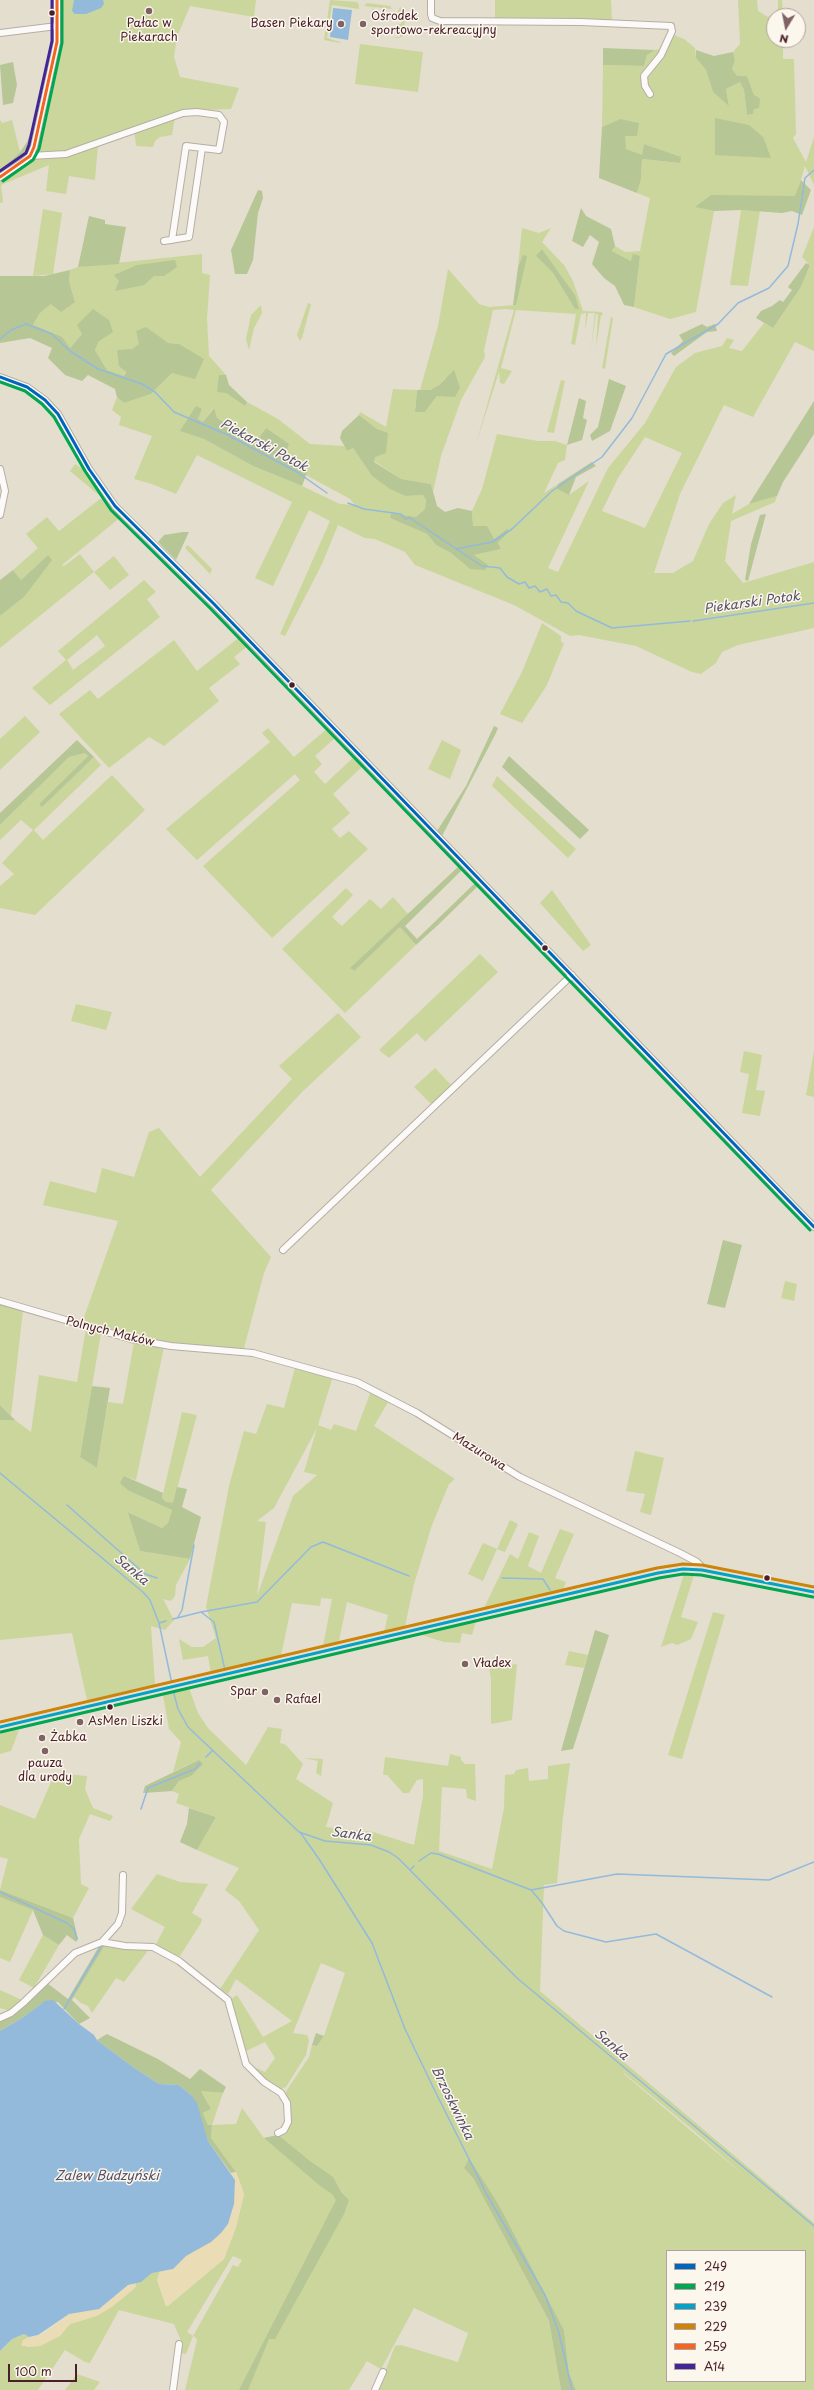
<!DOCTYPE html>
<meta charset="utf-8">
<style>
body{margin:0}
#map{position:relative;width:814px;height:2390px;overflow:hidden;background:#e4dece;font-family:"Playpen Sans",sans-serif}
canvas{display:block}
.legend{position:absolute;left:666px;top:2250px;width:140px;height:132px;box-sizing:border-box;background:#fbf7ec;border:1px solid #b4a19f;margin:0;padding:5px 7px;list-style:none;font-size:12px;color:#4a1f2b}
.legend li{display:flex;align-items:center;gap:8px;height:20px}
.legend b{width:20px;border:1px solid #b4a19f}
.north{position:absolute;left:766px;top:8px;width:40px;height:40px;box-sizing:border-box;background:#fbf7ec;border:1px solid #b4a19f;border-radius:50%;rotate:190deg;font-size:11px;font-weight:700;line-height:16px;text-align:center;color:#4a1f2b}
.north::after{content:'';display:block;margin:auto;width:14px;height:18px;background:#806264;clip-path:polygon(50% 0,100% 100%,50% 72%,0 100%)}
.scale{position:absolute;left:8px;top:2364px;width:69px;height:18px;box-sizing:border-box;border:2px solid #4a1f2b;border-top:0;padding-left:5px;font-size:12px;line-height:14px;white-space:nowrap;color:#4a1f2b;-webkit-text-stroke:3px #fbf7ec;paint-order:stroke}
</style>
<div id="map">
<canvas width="814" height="2390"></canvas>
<ul class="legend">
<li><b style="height:5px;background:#0065bd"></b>249</li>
<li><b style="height:5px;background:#00a651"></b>219</li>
<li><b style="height:5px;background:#04a2c6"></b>239</li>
<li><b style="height:5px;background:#cc840b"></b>229</li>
<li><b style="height:5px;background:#f26522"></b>259</li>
<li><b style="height:5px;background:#402795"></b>A14</li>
</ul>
<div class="north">N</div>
<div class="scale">100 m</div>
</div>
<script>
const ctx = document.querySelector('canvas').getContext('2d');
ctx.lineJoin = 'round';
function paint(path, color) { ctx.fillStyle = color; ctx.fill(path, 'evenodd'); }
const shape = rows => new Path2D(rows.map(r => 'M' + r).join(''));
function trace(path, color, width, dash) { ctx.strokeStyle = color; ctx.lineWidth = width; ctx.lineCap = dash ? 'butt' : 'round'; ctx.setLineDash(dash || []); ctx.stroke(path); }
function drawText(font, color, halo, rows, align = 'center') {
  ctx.font = font + ' "Playpen Sans",sans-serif'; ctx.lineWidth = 3; ctx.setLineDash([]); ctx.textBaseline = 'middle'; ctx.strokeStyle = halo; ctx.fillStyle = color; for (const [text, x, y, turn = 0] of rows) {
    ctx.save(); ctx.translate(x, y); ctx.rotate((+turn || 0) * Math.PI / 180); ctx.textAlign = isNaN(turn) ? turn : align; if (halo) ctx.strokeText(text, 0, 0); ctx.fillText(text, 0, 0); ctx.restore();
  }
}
paint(shape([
 [61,0,256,0,254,17,190,6,177,37,174,57,180,77,239,88,231,109,176,111,172,135,160,137,155,141,153,147,136,146,134,128,66,152,33,154,59,48],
 [330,0,357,2,359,5,359,9,332,5,327,38,340,42,340,43,324,40],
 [495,0,611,0,612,22,495,19],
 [738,0,757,0,758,11,768,17,778,9,778,0,782,0,783,16,774,16,774,40,783,40,783,59,794,59,796,134,793,138,806,162,814,137,814,185,805,166,796,196,696,207,714,211,696,312,670,319,634,307,640,256,631,261,612,251,615,246,625,252,640,251,650,198,637,193,641,179,642,159,680,163,680,157,644,144,642,156,626,149,620,119,602,127,603,65,644,66,647,55,655,50,661,49,669,33,684,39,695,48,696,58,706,70,713,92,729,105,726,89,740,82,744,90,747,115,753,114,754,95,747,76,736,76,732,69,735,60,733,52,740,44],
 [367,3,390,6,392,9,384,8,383,12,383,8,374,7,372,11,373,7,364,6],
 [400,7,406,12,403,36,399,38,393,38,400,37,401,27,397,26,397,24,401,24,403,15,397,14],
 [360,44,423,52,418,92,355,84],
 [0,120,2,123,12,120,20,152,0,171],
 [98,145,95,180,69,176,66,194,46,191,49,165,1,185,3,202,0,203,0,180,31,158],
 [43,209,62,213,53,274,33,276],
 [741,210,760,211,748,286,730,285],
 [814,227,814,351,795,342,753,417,724,405,680,494,654,573,673,573,693,561,709,524,723,503,736,495,732,514,749,504,777,496,775,502,731,521,725,561,743,583,814,562,814,628,738,645,722,652,716,663,701,674,692,672,636,646,579,635,570,636,514,605,415,565,405,552,375,539,365,538,338,525,322,564,285,636,280,634,330,521,309,510,273,586,255,578,292,502,197,455,176,494,152,484,134,479,152,436,119,425,121,417,112,410,117,397,124,403,151,394,172,373,179,344,168,343,136,331,140,344,132,349,124,376,107,370,95,350,99,341,82,334,70,348,33,325,39,314,51,304,75,302,69,281,70,270,78,267,202,254,202,273,210,275,207,319,209,356,226,375,219,375,226,393,245,406,247,402,278,419,310,444,344,446,347,451,353,448,372,476,406,496,423,495,426,500,425,509,416,517,391,513,390,518,427,534,436,545,451,553,470,569,474,555,501,549,498,544,507,529,494,539,473,526,472,511,482,489,497,434,538,441,555,441,567,445,565,460,558,463,544,493,558,484,557,489,569,495,589,481,548,568,558,572,608,468,645,423,676,367,695,353,722,346,727,338,734,340,729,348,742,351,764,323,773,328,801,287,810,265,802,257],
 [213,408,217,418,258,441,266,428,284,459,308,470,306,475,350,499,355,505,340,504,302,486,253,466,204,439,181,431,202,409,198,419,203,422],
 [645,437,682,453,645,528,602,511,618,478],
 [522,228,539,233,551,228,542,242,564,265,573,281,583,311,602,312,603,315,601,315,596,348,598,314,596,314,591,350,595,313,588,313,585,331,586,313,581,314,575,345,571,344,576,314,516,310,501,368,512,371,504,384,500,383,499,372,476,444,514,310,506,309,473,422,506,309,493,310,484,350,485,357,461,400,441,456,433,492,431,484,401,479,374,461,377,429,359,415,360,412,386,427,393,389,417,390,415,411,425,412,437,396,446,377,439,385,430,390,420,390,438,326,448,269,479,304,489,307,516,305,523,256,518,267],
 [542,249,575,295,575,309,553,273,537,257],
 [308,303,311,304,302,338,300,341,297,335],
 [261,305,262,313,254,328,249,350,246,339,251,315],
 [611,317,613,318,605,369,602,368],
 [561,380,565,381,554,433,547,432],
 [75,464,86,471,102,494,100,496,70,471],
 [100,499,105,499,122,516,62,565,64,566,80,554,94,572,114,556,129,575,110,590,94,572,0,648,0,616,24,597,48,555,21,580,13,570,38,548,26,534,47,517,59,531],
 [188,545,212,569,210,574,185,548],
 [144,580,156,592,147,599,160,617,50,705,32,688,66,660,58,651],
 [97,635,105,646,73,670,67,660],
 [542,623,561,636,561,642,564,643,547,685,522,723,500,714,522,672],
 [241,636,249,645,234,657,240,664,209,688,219,701,164,746,149,737,109,768,59,714,90,690,98,699,174,640,197,671],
 [25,716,40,732,0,770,0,739],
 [268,728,294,757,328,728,336,737,315,756,322,764,314,772,325,784,355,756,364,765,333,794,350,813,332,829,340,838,349,831,368,849,272,938,203,866,300,780,295,774,197,860,166,829,270,742,262,733],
 [442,740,461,750,450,779,428,769],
 [85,753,88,756,39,804,42,806,94,757,101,765,34,830,43,840,112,775,145,810,35,915,0,908,0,886,14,874,2,863,33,830,21,820,0,840,0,825,69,757],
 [497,776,576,849,568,858,492,786],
 [346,888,353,895,332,917,342,926,370,899,381,909,393,897,408,914,351,968,353,971,400,927,416,945,345,1013,282,949],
 [552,890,591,945,583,951,540,903],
 [480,954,498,972,429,1038,425,1042,417,1033,389,1058,379,1050],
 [76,1004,112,1012,106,1030,71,1021],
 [338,1013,361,1037,302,1092,211,1190,271,1257,264,1273,244,1348,212,1348,153,1341,82,1323,118,1221,43,1205,50,1181,96,1193,102,1168,134,1177,149,1132,159,1128,200,1177,292,1079,279,1066],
 [744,1051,762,1055,756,1090,765,1091,760,1116,742,1113,749,1074,740,1072],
 [814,1051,814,1097,806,1095],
 [435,1068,452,1086,434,1103,430,1103,414,1087],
 [785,1281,797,1284,794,1301,781,1298],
 [0,1303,23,1310,11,1416,0,1405],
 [86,1328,101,1333,80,1457,97,1468,108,1402,123,1404,134,1342,164,1347,136,1480,124,1476,129,1491,172,1510,168,1523,162,1528,129,1512,140,1551,190,1559,176,1585,175,1596,171,1601,163,1599,174,1620,165,1630,151,1626,155,1685,87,1700,72,1633,0,1640,0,1420,15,1420,31,1432,39,1375,77,1382],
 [295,1368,333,1376,318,1425,331,1430,334,1424,356,1431,371,1391,390,1399,374,1426,455,1479,449,1484,432,1525,414,1584,405,1626,384,1632,388,1615,347,1602,339,1641,323,1646,332,1599,321,1598,320,1606,292,1603,281,1656,211,1673,208,1656,183,1660,179,1639,192,1647,203,1647,216,1638,206,1607,229,1486,244,1431,256,1434,267,1404,284,1408],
 [317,1428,304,1472,317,1475,293,1496,257,1596,266,1522,257,1521,274,1508],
 [182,1412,197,1415,173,1504,166,1502,162,1498],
 [635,1451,664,1458,651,1515,640,1512,645,1494,626,1491],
 [510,1520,518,1524,505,1552,497,1549,483,1581,468,1574,483,1543,497,1549],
 [560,1529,574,1534,555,1578,566,1582,562,1591,484,1608,510,1554,518,1559,529,1532,539,1536,528,1566,541,1573],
 [684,1574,694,1575,681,1617,698,1622,691,1639,677,1645,672,1643,661,1647],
 [713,1612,725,1615,682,1759,668,1755],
 [476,1621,472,1635,462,1633,460,1643,444,1642,419,1634],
 [569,1651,588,1655,584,1668,565,1665],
 [517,1664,512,1720,491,1724,491,1679,489,1668],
 [189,1688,198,1713,208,1728,246,1765,268,1727,282,1729,280,1743,286,1745,303,1764,296,1779,333,1803,326,1827,373,1832,414,1845,423,1796,423,1779,417,1780,409,1793,403,1793,387,1775,383,1775,385,1757,448,1766,450,1754,461,1757,461,1760,465,1764,475,1764,476,1801,467,1798,466,1789,442,1787,439,1851,492,1869,504,1808,505,1775,514,1774,516,1770,528,1768,529,1781,548,1779,548,1766,570,1763,563,1817,557,1883,544,1885,540,1991,814,2223,814,2390,576,2390,569,2373,564,2330,499,2205,469,2159,464,2168,473,2178,549,2321,561,2390,378,2390,395,2346,401,2345,458,2362,468,2333,414,2308,381,2369,367,2361,349,2390,185,2390,197,2340,196,2338,193,2336,186,2354,181,2353,181,2341,174,2324,119,2310,90,2363,85,2362,65,2350,38,2390,0,2390,0,2351,12,2339,24,2334,29,2337,23,2340,27,2347,40,2346,59,2336,70,2324,86,2319,136,2286,135,2282,141,2282,151,2273,160,2271,157,2280,168,2306,224,2259,236,2227,244,2194,236,2172,211,2138,212,2125,208,2125,203,2113,211,2109,201,2091,223,2093,212,2125,236,2124,242,2108,264,2138,278,2135,288,2128,291,2107,285,2093,309,2057,312,2045,317,2046,324,2036,345,1973,321,1963,293,2033,307,2035,309,2040,306,2055,286,2087,279,2090,252,2069,254,2067,265,2072,275,2058,265,2042,244,2052,230,2000,237,1995,263,2037,292,2021,236,1979,228,1994,220,1989,259,1930,239,1901,225,1890,239,1868,197,1850,216,1817,176,1803,179,1794,172,1791,179,1781,191,1776,199,1760,173,1772,181,1742,169,1729,163,1695],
 [624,2073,694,2131,747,2178,624,2074],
 [667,2251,805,2251,805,2381,667,2381],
 [233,2256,242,2260,238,2267,233,2265,193,2336,187,2332],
 [19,1730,11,1751,0,1754,0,1734],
 [304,1758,323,1759,321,1776,316,1773,318,1761],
 [55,1773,87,1776,85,1789,93,1808,113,1816,110,1821,90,1814,79,1839,81,1884,89,1888,73,1918,0,1890,8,1859,0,1857,0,1805,35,1819],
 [157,1874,180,1882,208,1884,192,1913,202,1919,201,1923,178,1959,155,1946,165,1927,131,1909],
 [0,1897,33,1910,10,1962,0,1958],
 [43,1935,59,1945,34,1988,19,1980],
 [105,1945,150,1948,124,1982,116,1978,92,2013,88,2006,81,2003,74,1997],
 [0,1990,24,2001,11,2011,0,2008],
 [77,2374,100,2382,94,2390,65,2390]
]), '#cbd69c');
paint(shape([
 [603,48,655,50,647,55,644,66,603,65],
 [696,50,714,56,733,52,735,60,732,69,737,76,747,76,754,95,760,99,759,108,754,109,753,114,747,115,744,90,740,82,726,89,729,106,713,92,706,70,696,58],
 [13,62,17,85,13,103,3,105,0,65],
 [715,118,749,125,763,137,771,158,715,155],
 [620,119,639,123,637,136,625,136,626,149,642,155,644,144,681,157,680,163,642,159,641,179,637,193,599,178,602,127],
 [34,123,32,143,28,152,0,174,0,171,20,152,27,142],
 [801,180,811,190,802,215,792,211,782,213,741,210,714,211,695,207,711,195,795,196],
 [258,190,262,191,263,198,258,213,253,260,247,274,235,274,231,250],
 [581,208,586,216,611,229,615,246,612,251,631,261,633,254,640,256,634,307,624,305,615,286,604,278,592,264,599,242,590,235,583,247,572,241],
 [89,216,105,220,105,224,126,227,119,264,78,267],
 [542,249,575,295,579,309,575,309,553,273,536,256],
 [523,255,527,256,516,305,513,305,518,267],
 [175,260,177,267,164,276,154,276,144,285,115,291,119,281,114,275,137,265],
 [806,263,810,265,801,287,773,328,756,318,761,311,772,306,780,300,783,302,792,290,788,287],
 [70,270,69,281,75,302,61,312,51,304,39,314,33,325,62,337,70,348,82,334,77,325,93,309,109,320,113,332,99,341,95,350,107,370,124,376,126,372,119,366,117,350,132,349,139,344,136,331,146,327,168,343,179,344,204,359,195,379,172,373,151,394,124,403,117,397,115,389,88,375,82,381,65,375,48,358,52,348,30,338,0,343,0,276,44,276],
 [702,324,707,327,715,324,717,331,707,332,674,356,671,353,683,341,679,335],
 [454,370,460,388,455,397,437,396,425,412,415,412,417,390,430,390,439,385],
 [219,375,226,375,229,385,247,402,245,406,226,393,217,392],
 [609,379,626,386,610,431,592,441,590,435,598,427],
 [579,398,586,401,583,418,587,420,582,440,567,445],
 [814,401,814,434,783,482,777,496,749,504],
 [196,406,202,409,198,419,203,422,214,408,217,418,257,441,266,428,289,444,284,459,308,470,302,486,253,466,204,439,180,431],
 [359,415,377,429,388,433,386,453,375,457,374,462,401,479,431,484,437,506,445,512,458,508,472,511,473,526,487,526,494,539,507,529,509,531,498,543,501,549,474,555,488,565,485,570,470,569,451,553,436,545,427,534,390,518,391,513,416,517,425,509,426,500,423,495,406,496,390,489,372,476,353,448,347,451,340,438,342,431],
 [592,462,596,466,576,477,569,495,557,489,558,484],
 [766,514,748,581,745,580,751,544,760,515],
 [183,532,189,532,176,560,158,542,164,535],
 [48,555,52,560,24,597,0,616,0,580,13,570,21,580],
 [494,726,498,728,495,735,442,836,437,831,466,786],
 [77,740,94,757,42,807,39,804,88,756,85,753,69,757,0,825,0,813],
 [509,756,589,830,580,839,502,767],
 [460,865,464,868,405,926,417,939,476,882,479,885,438,925,416,945,400,927,354,971,350,968],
 [723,1240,742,1245,725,1308,707,1304],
 [92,1386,110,1388,97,1468,80,1457],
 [0,1405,15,1420,0,1420],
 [124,1476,163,1493,162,1498,166,1502,173,1503,177,1487,187,1489,182,1507,201,1517,190,1559,140,1551,128,1512,162,1528,168,1523,172,1510,129,1491,120,1483],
 [595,1630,609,1635,573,1749,561,1751],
 [199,1760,203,1764,191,1776,179,1781,172,1791,143,1793,145,1786],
 [189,1808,216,1817,197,1850,180,1842,187,1824],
 [0,1890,73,1918,78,1939,76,1942,67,1935,59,1945,43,1935,33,1910,0,1897],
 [101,1943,105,1945,72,2000,90,2018,79,2024,58,2002,41,2004,22,2018,0,2031,0,2021,47,1983,68,1999],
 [316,2033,324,2036,317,2046,312,2045],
 [107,2034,158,2059,190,2079,200,2069,226,2087,223,2093,201,2091,211,2109,203,2113,208,2125,212,2125,211,2138,236,2172,231,2173,208,2141,191,2095,179,2085,159,2084,133,2067,97,2040],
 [278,2135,310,2161,333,2177,341,2192,349,2200,344,2214,275,2339,269,2339,248,2390,239,2390,336,2200,332,2194,319,2185,264,2138],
 [469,2158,499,2205,564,2330,569,2373,576,2390,561,2390,549,2321,473,2178,464,2168]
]), '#b6c695');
paint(shape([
 [236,2172,244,2194,236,2227,224,2259,166,2307,157,2280,160,2271,173,2269,186,2256,216,2237,228,2224,233,2211,235,2180,231,2173],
 [135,2282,136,2286,134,2289,112,2307,97,2316,70,2324,60,2336,40,2346,21,2346,23,2340,45,2333,69,2314,103,2306,128,2285]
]), '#eadcb4');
paint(shape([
 [74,0,103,0,104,4,101,8,86,14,75,14,72,11],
 [333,8,352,10,348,40,330,37],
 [53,2000,79,2024,94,2035,97,2040,133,2067,159,2084,179,2085,191,2095,197,2103,208,2141,235,2180,234,2204,228,2224,221,2233,211,2242,186,2256,173,2269,152,2273,141,2282,128,2285,99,2309,69,2314,38,2335,29,2337,24,2334,12,2339,0,2351,0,2031,22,2018,45,2001]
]), '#93badb');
trace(shape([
 [0,339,11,330,26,324,52,334,70,351,98,369,142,384,155,392,174,412,228,435,297,472,327,493],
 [348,503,364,509,401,514,405,519,410,518,482,566,500,568,507,577,519,584,525,582,529,588,535,586,540,592,547,589,551,596,556,595,561,602,568,603,576,611,612,628,690,621],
 [456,549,492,542,512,529,552,491,602,457,632,418,666,354,718,324,738,303,769,288,788,266,798,224,805,178,814,170],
 [693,621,814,603],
 [0,1473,143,1592,150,1600,159,1623,172,1684],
 [67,1505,145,1574,157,1578],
 [502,1578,543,1579,550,1590],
 [201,1612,257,1602,311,1547,323,1542,409,1576],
 [178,1617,182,1610,194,1545],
 [173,1619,201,1612,214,1622,225,1670],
 [159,1623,166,1621],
 [173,1690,178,1709,188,1727,299,1832,325,1841,371,1845,389,1852,398,1858,517,1978,814,2226],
 [206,1757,212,1751],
 [141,1809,148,1788,195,1769,200,1763],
 [300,1832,319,1859,372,1943,405,2029,434,2089,487,2195,545,2295,559,2333,572,2390],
 [419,1861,431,1853,438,1854,531,1890,617,1874,769,1880,814,1862],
 [411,1869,414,1866],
 [532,1891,542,1903,557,1926,564,1931,606,1942,656,1934,772,1997],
 [0,1892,67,1923,74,1929,77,1939],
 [64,2009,102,1945]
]), '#93badb', 1.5);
const minor = shape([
 [431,0,431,14,432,18,440,21,581,22,671,26,672,31,661,55,644,76,645,86,650,94],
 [0,33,57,26],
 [30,156,66,154,183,113,197,112,219,115,224,122,219,150,186,146,172,240],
 [0,177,23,162,30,156,34,147,57,42,57,0],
 [164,241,189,237,202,148],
 [0,377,27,387,45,400,58,414,89,469,115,506,214,604,814,1227],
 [0,469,5,491,0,515],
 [283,1250,572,975],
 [0,1301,131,1339,171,1346,253,1353,357,1382,417,1413,520,1477,680,1553,697,1562,702,1567,702,1570],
 [102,1942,118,1924,122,1913,123,1875],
 [0,2018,11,2013,23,2003,75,1953,102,1942,125,1946,153,1947,179,1961,228,2000,246,2064,264,2082,281,2093,287,2103,288,2122,284,2130,278,2133],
 [173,2390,179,2344],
 [375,2390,383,2372]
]);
const major = shape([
 [0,1727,658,1573,683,1569,702,1570,814,1592]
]);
trace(minor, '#b6aea5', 8);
trace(major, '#b6aea5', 10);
trace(minor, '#fbfaf8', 6);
trace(major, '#e7e1d4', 8);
trace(shape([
 [0,377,27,387,45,400,58,414,89,469,115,506,214,604,814,1227]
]), '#0065bd', 3);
trace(shape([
 [3,181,33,160,39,149,62,43,62,0],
 [0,382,25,391,42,404,54,417,85,471,111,510,210,608,810,1230],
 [1,1732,659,1578,683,1574,701,1575,813,1597]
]), '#00a651', 3);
trace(shape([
 [0,1727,658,1573,683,1569,702,1570,814,1592]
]), '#04a2c6', 3);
trace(shape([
 [0,1722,657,1568,683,1564,702,1565,814,1587]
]), '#cc840b', 3);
trace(shape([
 [0,177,30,156,34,147,57,42,57,0]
]), '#f26522', 3);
trace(shape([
 [0,171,26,153,29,145,52,41,52,0]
]), '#402795', 3);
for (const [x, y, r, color] of [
 [149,11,4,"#806264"],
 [52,13,3.5,"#4a1f2b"],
 [341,24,4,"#806264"],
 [363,24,4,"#806264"],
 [292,685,3.5,"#4a1f2b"],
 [545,948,3.5,"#4a1f2b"],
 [767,1578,3.5,"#4a1f2b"],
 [465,1664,4,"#806264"],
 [265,1692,4,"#806264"],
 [277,1700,4,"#806264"],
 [110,1707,3.5,"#4a1f2b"],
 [80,1722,4,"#806264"],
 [42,1738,4,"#806264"],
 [45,1751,4,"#806264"]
]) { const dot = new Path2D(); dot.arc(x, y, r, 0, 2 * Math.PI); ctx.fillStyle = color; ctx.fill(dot); trace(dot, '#fbf7ec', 1.5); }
drawText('12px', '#4a1f2b', '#fbf7ec', [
 ["Ośrodek",371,17],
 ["sportowo-rekreacyjny",371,31],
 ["Pałac w",149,24,"center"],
 ["Piekarach",149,38,"center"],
 ["Basen Piekary",333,24,"right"],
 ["Vładex",473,1664],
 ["Spar",257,1692,"right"],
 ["Rafael",285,1700],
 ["AsMen Liszki",88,1722],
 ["Żabka",50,1738],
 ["pauza",45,1764,"center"],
 ["dla urody",45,1778,"center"]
], 'left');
drawText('12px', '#4a1f2b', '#fbf7ec', [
 ["Polnych Maków",110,1332,14],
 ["Mazurowa",479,1452,32]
]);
drawText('italic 13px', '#57506a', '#fbf7ec', [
 ["Piekarski Potok",264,446,28],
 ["Piekarski Potok",752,603,-8],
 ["Sanka",131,1570,40],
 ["Sanka",351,1835,7],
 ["Sanka",611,2045,40],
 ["Brzoskwinka",452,2103,64],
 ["Zalew Budzyński",107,2176]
]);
</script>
